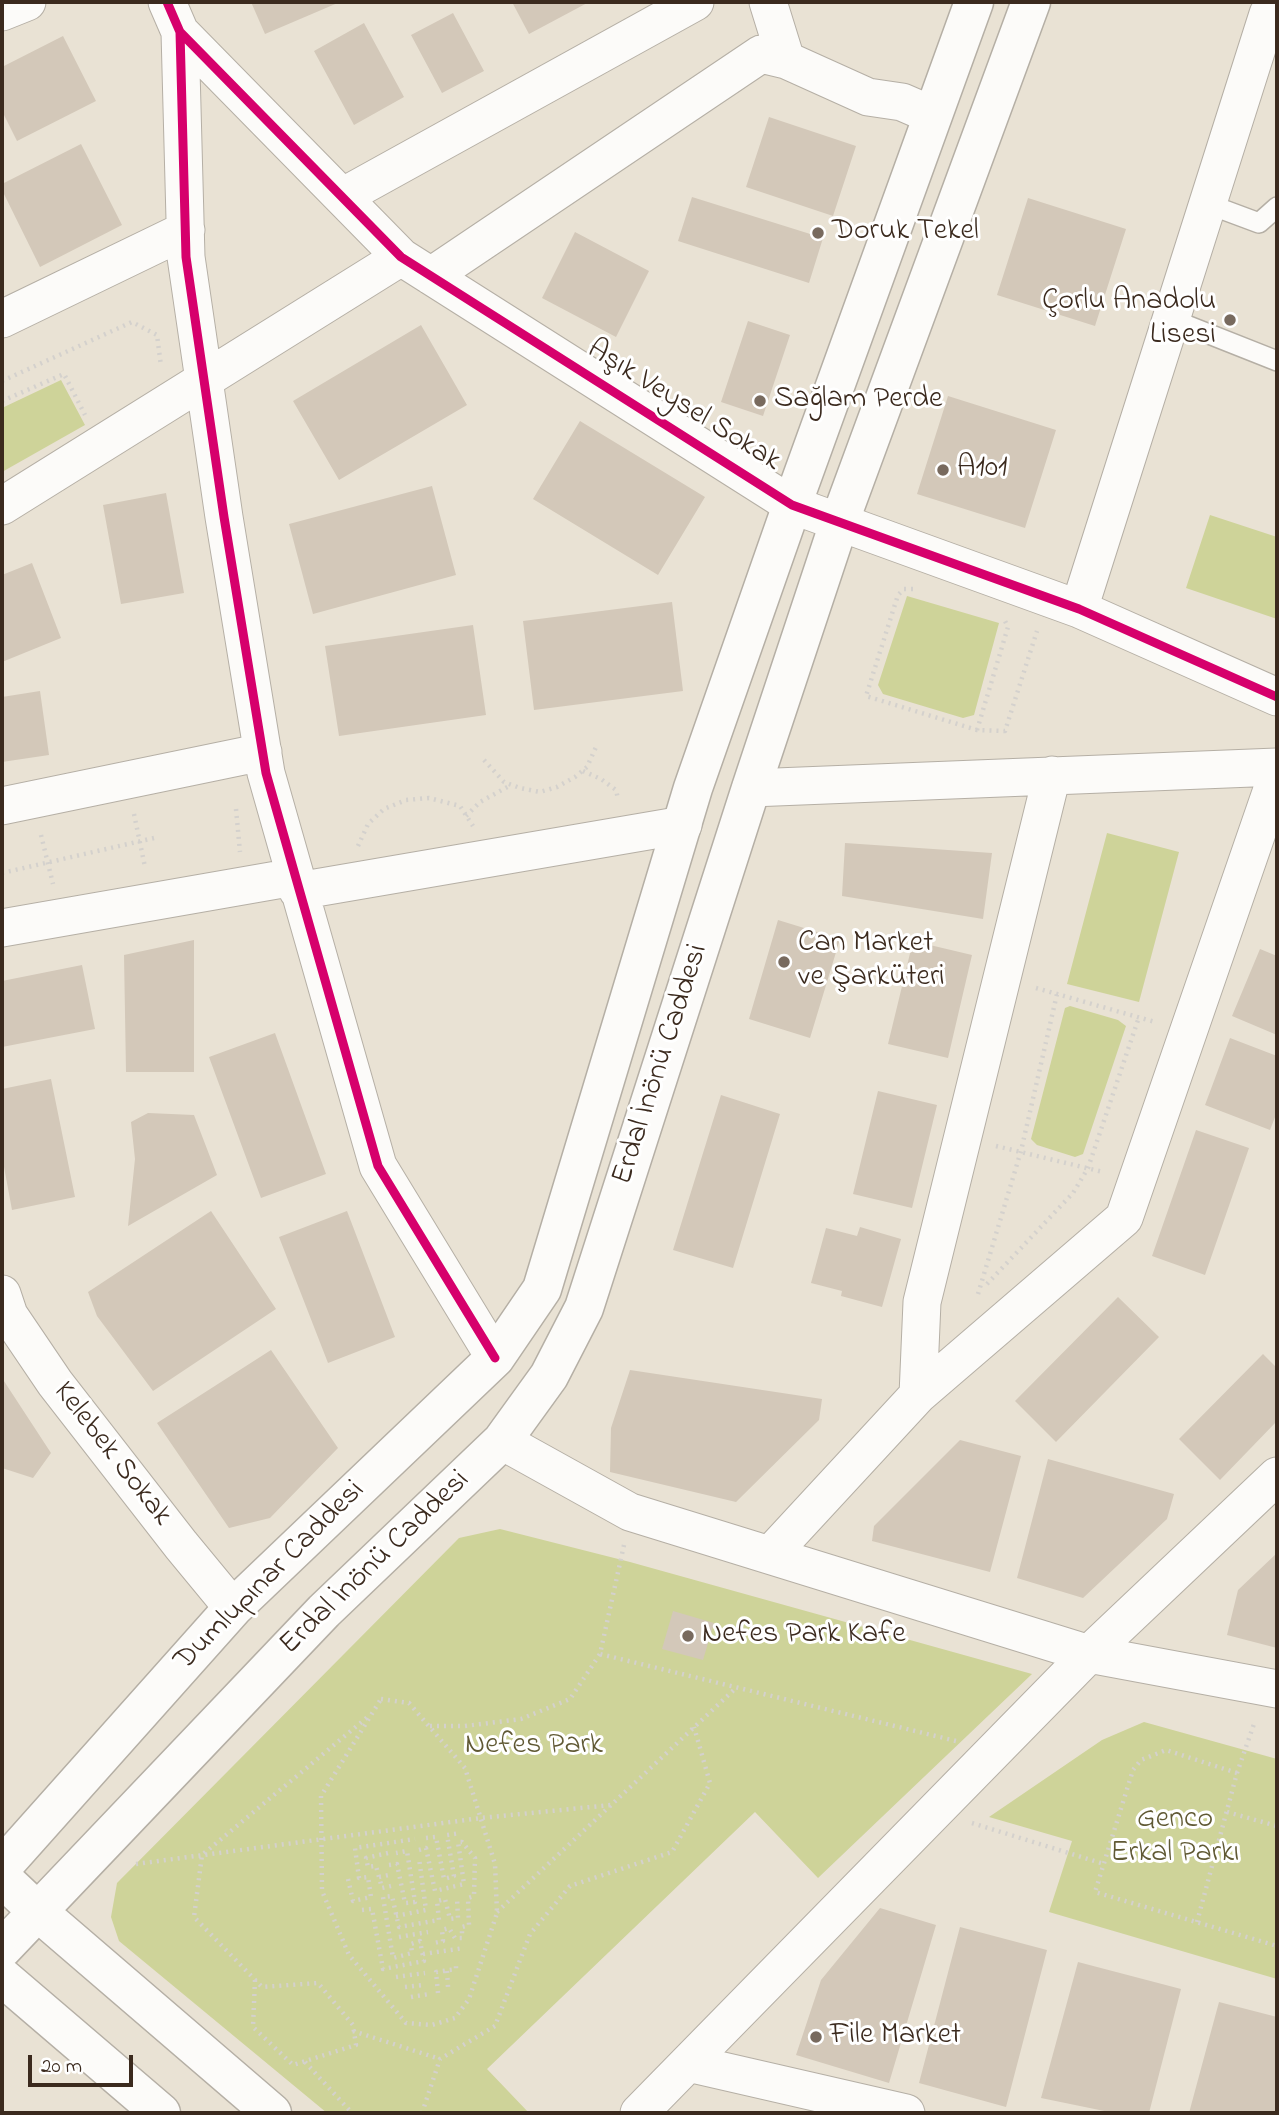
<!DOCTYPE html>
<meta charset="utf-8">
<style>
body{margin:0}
#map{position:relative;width:1279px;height:2115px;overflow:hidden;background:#e9e2d4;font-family:"Indie Flower",sans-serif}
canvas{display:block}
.frame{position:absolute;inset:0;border:4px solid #3b2a1e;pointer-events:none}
.scale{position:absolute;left:28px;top:2055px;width:105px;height:32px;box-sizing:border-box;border:4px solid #3b2a1e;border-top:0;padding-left:9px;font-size:21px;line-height:24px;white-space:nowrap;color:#3b2a1e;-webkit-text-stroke:5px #fff;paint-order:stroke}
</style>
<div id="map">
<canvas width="1279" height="2115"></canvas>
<div class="frame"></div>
<div class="scale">20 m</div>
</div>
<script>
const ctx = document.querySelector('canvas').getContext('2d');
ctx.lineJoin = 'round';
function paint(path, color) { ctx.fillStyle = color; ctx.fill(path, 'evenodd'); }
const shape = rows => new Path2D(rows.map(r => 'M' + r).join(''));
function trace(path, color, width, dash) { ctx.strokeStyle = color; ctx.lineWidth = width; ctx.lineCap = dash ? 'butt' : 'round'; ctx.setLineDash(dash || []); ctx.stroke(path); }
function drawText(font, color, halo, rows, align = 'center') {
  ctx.font = font + ' "Indie Flower",sans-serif'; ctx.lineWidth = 6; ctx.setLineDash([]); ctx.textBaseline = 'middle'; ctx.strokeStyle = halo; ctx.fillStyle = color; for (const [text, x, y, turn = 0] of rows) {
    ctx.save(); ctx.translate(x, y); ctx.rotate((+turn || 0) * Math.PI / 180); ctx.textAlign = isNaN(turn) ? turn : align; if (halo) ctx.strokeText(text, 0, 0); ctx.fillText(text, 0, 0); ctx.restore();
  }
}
paint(shape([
 [61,380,85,425,2,472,2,408],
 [1210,515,1277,537,1277,619,1186,588],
 [907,596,999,623,974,715,963,718,883,694,878,685],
 [1107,833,1179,852,1139,1002,1067,984],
 [1070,1006,1118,1020,1126,1026,1083,1154,1075,1157,1037,1145,1031,1139,1065,1008],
 [500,1529,630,1562,1032,1674,818,1878,755,1812,487,2069,529,2113,327,2113,119,1941,111,1917,117,1883,459,1538],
 [1144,1722,1277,1759,1277,1979,1049,1912,1072,1841,989,1817,1102,1740]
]), '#ced399');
paint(shape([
 [251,2,340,2,265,34],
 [512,2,589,2,529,34],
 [453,13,484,71,442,93,411,35],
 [364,23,404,97,354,125,314,51],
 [63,36,96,101,17,141,2,111,2,67],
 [769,117,856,146,833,216,746,187],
 [81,144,122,225,40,267,2,190,2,184],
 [692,197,823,238,809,283,678,241],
 [1028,198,1126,229,1095,326,997,295],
 [575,232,649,271,616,337,542,298],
 [748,321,790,335,763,416,721,402],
 [421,325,467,405,339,480,293,401],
 [948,396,1056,430,1025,528,917,494],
 [580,421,705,497,658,575,533,499],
 [432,486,456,575,313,614,289,524],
 [166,493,184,593,121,604,103,505],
 [32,563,61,638,2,662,2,575],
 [672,602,683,691,534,710,523,621],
 [473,625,486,715,339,736,325,646],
 [40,691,49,755,2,762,2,697],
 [845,843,992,853,983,919,842,896],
 [778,920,840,939,810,1038,749,1019],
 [194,940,194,1072,126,1072,124,955],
 [913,941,972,955,948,1058,888,1044],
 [1260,949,1277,956,1277,1035,1232,1016],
 [82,965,95,1029,2,1047,2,981],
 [275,1033,326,1174,261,1198,209,1057],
 [1230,1038,1277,1056,1277,1112,1270,1130,1205,1105],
 [51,1079,75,1197,12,1210,2,1156,2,1089],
 [878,1091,937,1105,912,1208,853,1194],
 [721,1095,780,1114,733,1268,673,1250],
 [148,1113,194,1115,217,1175,128,1226,135,1159,131,1122],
 [1196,1130,1249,1148,1205,1275,1152,1256],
 [211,1211,276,1309,153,1391,97,1316,88,1292],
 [347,1211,395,1337,328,1363,279,1237],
 [860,1227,901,1239,882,1307,841,1296,842,1291,811,1283,826,1228,857,1236],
 [1118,1297,1159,1337,1056,1442,1015,1401],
 [271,1350,338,1448,270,1518,229,1528,157,1423],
 [1263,1354,1277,1368,1277,1421,1220,1480,1179,1439],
 [630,1370,822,1399,819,1420,736,1502,610,1472,611,1428],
 [2,1378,51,1453,33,1478,2,1468],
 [960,1440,1021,1456,990,1572,872,1541,874,1526],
 [1048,1459,1174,1494,1167,1519,1083,1598,1017,1578],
 [1277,1553,1277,1648,1227,1635,1238,1590],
 [673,1611,714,1623,703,1660,662,1649],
 [880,1908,936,1925,889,2083,796,2055,821,1980],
 [960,1927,1047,1950,1006,2107,919,2083],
 [1078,1962,1181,1989,1149,2113,1114,2113,1041,2098],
 [1219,2002,1277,2017,1277,2113,1189,2113]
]), '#d3c8b9');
const lane = shape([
 [1208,204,1259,223,1277,207],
 [1171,319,1277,361]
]);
const street = shape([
 [167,2,180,32,401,257,792,505,1079,609,1277,697],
 [768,2,786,60],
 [2,12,27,2],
 [180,32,186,257,224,517,266,773,378,1166,495,1358],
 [342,197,695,2],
 [431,276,761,54,786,60,868,97,902,102,932,115],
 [2,319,186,230],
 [2,506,401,257],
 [1079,609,1268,14],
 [751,788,1277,767],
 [2,806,263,752],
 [298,891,683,825],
 [2,928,294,877],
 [2,1294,9,1315,55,1383,181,1545,233,1608],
 [918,1395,922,1302,1052,775],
 [502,1441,630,1512,1089,1654,1277,1689],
 [770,1555,918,1395,1124,1218,1277,775],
 [688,2063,906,2113],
 [639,2113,1089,1654,1277,1476]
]);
const secondary = shape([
 [2,1867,233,1608,495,1358,542,1289,693,788,792,505,974,2],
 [2,1878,37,1911,272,2113],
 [2,1949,324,1611,502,1441,549,1376,584,1308,751,788,839,523,1031,2],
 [2,1977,161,2113]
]);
trace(lane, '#b5afa5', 22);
trace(street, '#b5afa5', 39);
trace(secondary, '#b5afa5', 41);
trace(shape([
 [2,381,132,322,157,335,161,366],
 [2,401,64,374,85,415],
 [913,589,904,589,898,595,866,696,977,730,1005,731,1037,631],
 [977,730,1008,627,1005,621],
 [484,760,504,782,520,788,540,792,557,787,575,777,587,767,596,747],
 [583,771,601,779,616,790,618,799],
 [236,809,240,852],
 [134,814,145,867],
 [466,816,480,802,511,785],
 [41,835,53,884],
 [358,846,368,824,384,809,406,800,429,798,460,806,473,826],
 [2,873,154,838],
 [1036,988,1155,1022],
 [996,1146,1103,1172],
 [987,1284,1073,1193,1088,1168,1139,1017],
 [978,1294,1021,1151,1057,994],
 [624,1545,600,1654,956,1741],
 [381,1699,409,1703,465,1768,495,1864,497,1913,469,1999,455,2018,432,2025,406,2023,349,1955,322,1891,321,1796,381,1699],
 [430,1726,465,1726,521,1719,570,1699,600,1654],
 [1237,1773,1166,1750,1141,1760,1133,1770,1095,1892,1277,1946],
 [1227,1812,1277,1826],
 [972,1823,1104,1864],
 [426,1838,436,1837,444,1879,454,1876,447,1835,460,1833],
 [419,1850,426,1848,435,1891,464,1884,458,1842,462,1842,475,1858,474,1896,468,1898,469,1925,462,1927,462,1938,455,1938,449,1928,442,1930,443,1941,434,1943],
 [388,1853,366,1858,368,1867,376,1866,382,1888,391,1886],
 [136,1864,481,1818,611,1805],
 [389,1865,397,1864,405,1903,415,1902,407,1851,396,1853],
 [379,1877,389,1875],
 [348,1879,353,1901,371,1897,368,1877,359,1878,355,1848,415,1839],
 [362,1910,372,1909,383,1969,424,1961,420,1941,411,1944,412,1953,393,1958,383,1897,392,1896,399,1927,439,1920,437,1901,445,1899,450,1919,458,1918,457,1898],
 [497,1912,737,1687],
 [396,1916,426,1910,419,1858],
 [1197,1922,1237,1773,1255,1721],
 [399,1937,428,1932],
 [423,1954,464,1948],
 [447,1971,448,1987],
 [396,1977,425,1973],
 [255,1980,253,2027,293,2065,356,2045,353,2025,318,1983,262,1987,194,1917,202,1855,370,1715],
 [405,1987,424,1985],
 [438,1993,436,1972,456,1969,456,1963],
 [411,1997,429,1994],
 [353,2031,440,2059],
 [305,2062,352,2113],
 [422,2113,440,2059,495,2026,530,1934,570,1886,672,1852,710,1783,694,1727]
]), '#d4d1cd', 4.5, [2, 5]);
trace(lane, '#fcfbf9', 19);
trace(street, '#fcfbf9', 37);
trace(secondary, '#fcfbf9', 38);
trace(shape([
 [167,2,180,32,401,257,792,505,1079,609,1277,697],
 [180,32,186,257,224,517,266,773,378,1166,495,1358]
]), '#d6006c', 9);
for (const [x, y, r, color] of [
 [818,233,7,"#786a5e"],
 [1230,320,7,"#786a5e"],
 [760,401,7,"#786a5e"],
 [943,470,7,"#786a5e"],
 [784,962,7,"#786a5e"],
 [688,1636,7,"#786a5e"],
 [816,2037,7,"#786a5e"]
]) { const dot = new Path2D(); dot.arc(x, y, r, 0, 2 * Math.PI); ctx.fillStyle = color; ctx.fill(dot); trace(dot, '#fff', 2.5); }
drawText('30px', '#3b2a1e', '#fff', [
 ["Doruk Tekel",832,233],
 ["Çorlu Anadolu",1216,303,"right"],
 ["Lisesi",1216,337,"right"],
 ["Sağlam Perde",774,401],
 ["A101",957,470],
 ["Can Market",798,945],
 ["ve Şarküteri",798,979],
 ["Nefes Park Kafe",702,1636],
 ["File Market",830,2037]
], 'left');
drawText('30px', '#3b2a1e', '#fff', [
 ["Aşık Veysel Sokak",683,407,32],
 ["Erdal İnönü Caddesi",662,1065,-72],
 ["Kelebek Sokak",111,1455,52],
 ["Erdal İnönü Caddesi",376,1564,-44],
 ["Dumlupınar Caddesi",271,1577,-45]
]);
drawText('30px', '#605934', '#fff', [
 ["Nefes Park",534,1747],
 ["Genco",1175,1821],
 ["Erkal Parkı",1175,1855]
]);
</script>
